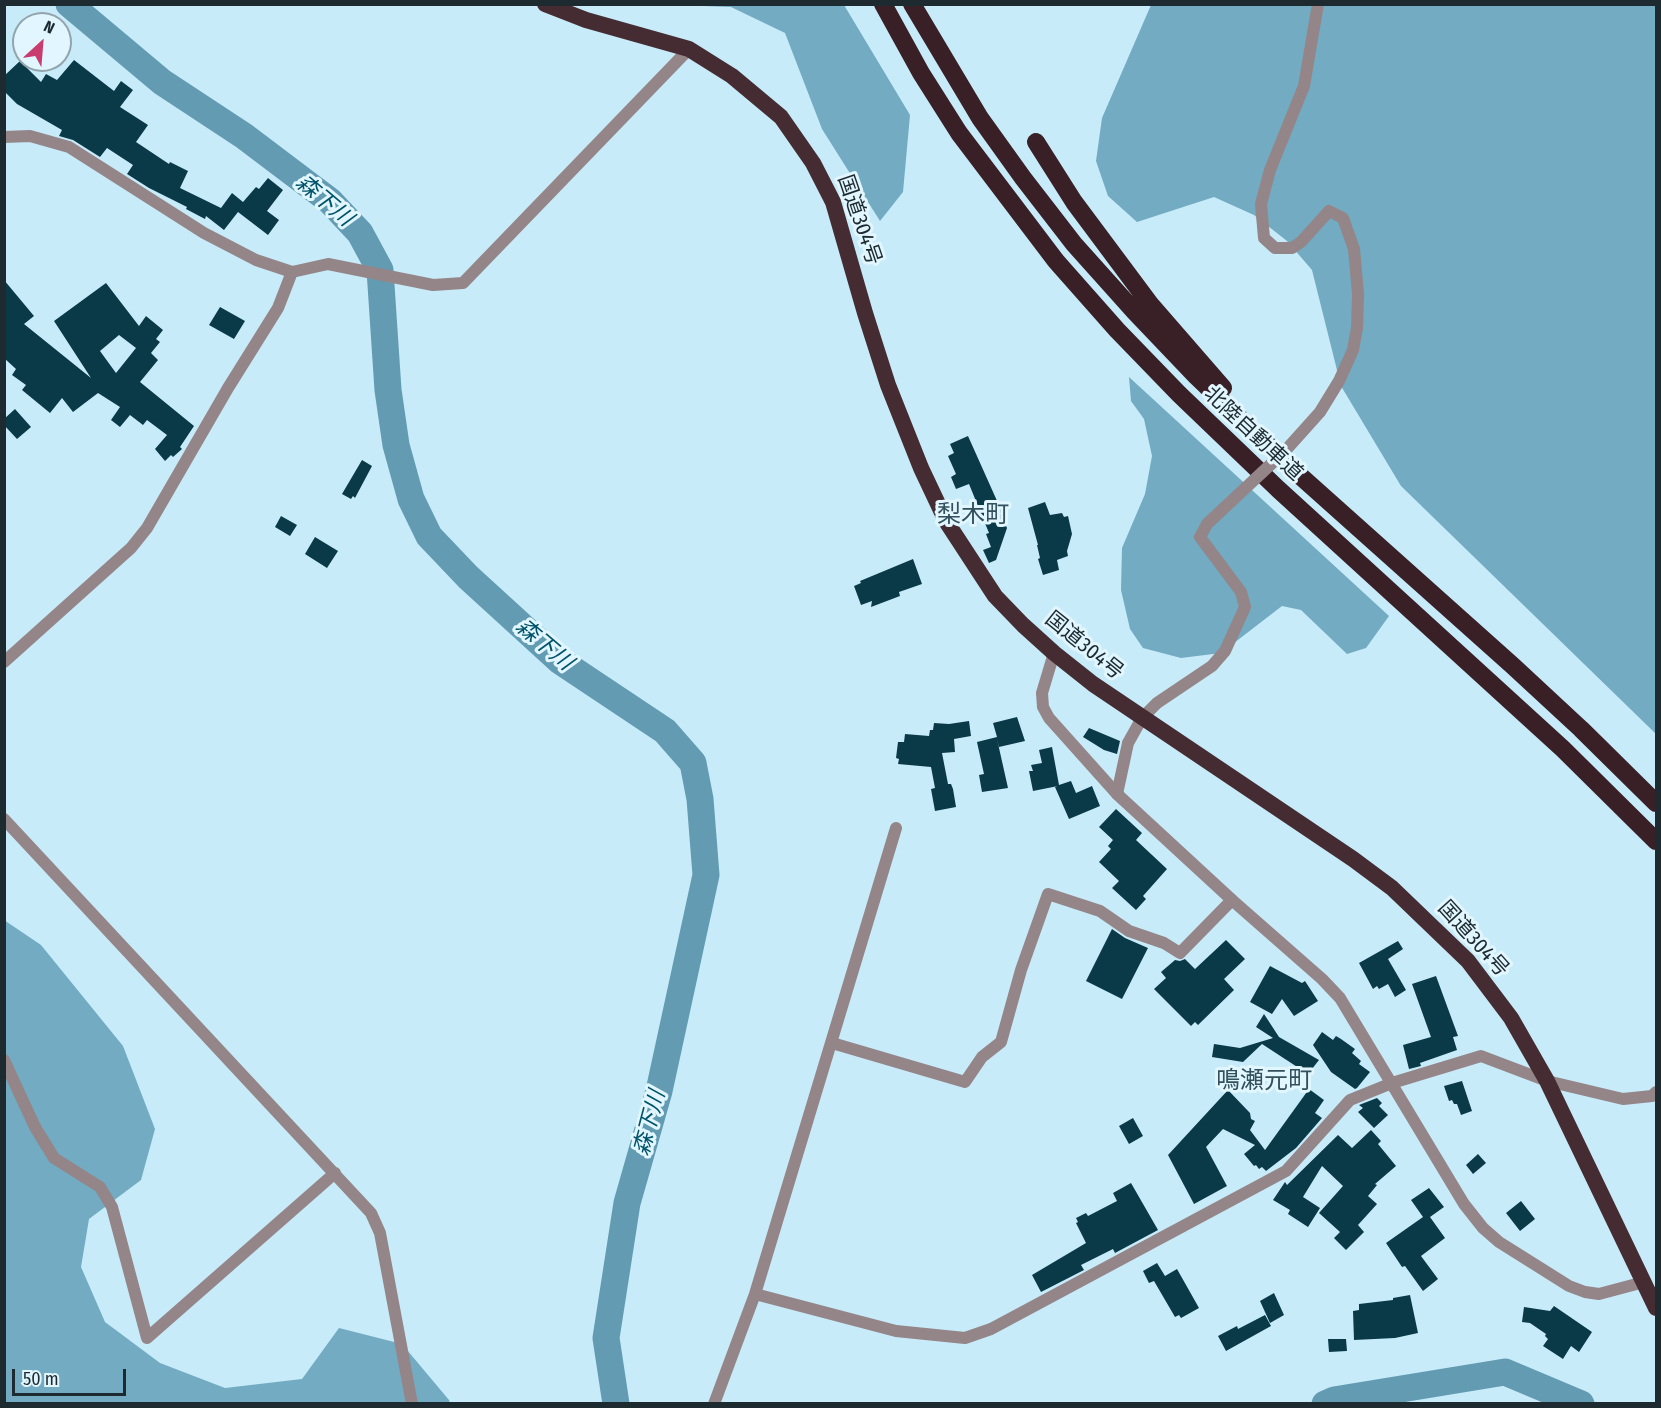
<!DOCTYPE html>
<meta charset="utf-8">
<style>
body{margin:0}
#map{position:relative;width:1661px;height:1408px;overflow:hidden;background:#c8ebf9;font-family:"Fira Sans Condensed",sans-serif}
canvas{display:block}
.frame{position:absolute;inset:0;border:6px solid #1d2a30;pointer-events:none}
.north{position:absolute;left:12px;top:12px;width:60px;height:60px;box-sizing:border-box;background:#e1f6fe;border:2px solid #93a4ac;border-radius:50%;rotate:26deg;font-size:16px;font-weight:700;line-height:24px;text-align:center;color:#1d2a30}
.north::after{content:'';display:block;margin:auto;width:21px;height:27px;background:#c83c6f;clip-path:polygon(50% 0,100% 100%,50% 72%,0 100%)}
.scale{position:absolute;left:12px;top:1369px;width:114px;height:27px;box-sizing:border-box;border:3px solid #1d2a30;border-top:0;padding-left:8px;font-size:18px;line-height:21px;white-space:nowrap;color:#1d2a30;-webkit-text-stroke:4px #e1f6fe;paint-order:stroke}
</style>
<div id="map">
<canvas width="1661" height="1408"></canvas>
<div class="frame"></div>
<div class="north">N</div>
<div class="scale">50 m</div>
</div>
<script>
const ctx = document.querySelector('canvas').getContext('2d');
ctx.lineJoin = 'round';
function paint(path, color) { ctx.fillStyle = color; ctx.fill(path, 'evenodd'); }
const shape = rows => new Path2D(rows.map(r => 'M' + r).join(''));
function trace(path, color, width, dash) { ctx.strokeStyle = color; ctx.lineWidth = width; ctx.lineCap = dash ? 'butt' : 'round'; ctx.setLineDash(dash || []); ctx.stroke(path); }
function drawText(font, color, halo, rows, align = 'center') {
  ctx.font = font + ' "Fira Sans Condensed","Noto Sans JP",sans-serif'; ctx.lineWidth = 6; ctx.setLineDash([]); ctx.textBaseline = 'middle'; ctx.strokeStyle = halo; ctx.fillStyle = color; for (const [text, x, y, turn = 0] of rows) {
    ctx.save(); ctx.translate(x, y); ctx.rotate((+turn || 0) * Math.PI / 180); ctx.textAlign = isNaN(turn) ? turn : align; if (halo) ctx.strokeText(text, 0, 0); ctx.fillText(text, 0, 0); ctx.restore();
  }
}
paint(shape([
 [673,5,844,5,910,115,903,192,880,221,822,129,785,33,731,7],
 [1151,5,1656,5,1656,734,1401,486,1341,386,1312,270,1287,241,1254,215,1214,197,1137,222,1108,196,1096,161,1102,118],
 [1129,377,1389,616,1366,648,1347,654,1301,610,1282,606,1221,653,1181,658,1143,648,1130,629,1121,590,1122,548,1145,494,1152,456,1144,419,1131,401],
 [4,920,41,945,123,1046,155,1129,141,1180,89,1219,81,1267,105,1322,160,1363,225,1388,302,1379,339,1328,402,1344,449,1400,450,1403,5,1403]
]), '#72abc2');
trace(shape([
 [69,4,162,82,244,136,330,201,360,233,380,270,388,390,396,445,411,499,429,536,468,577,560,661,665,731,693,763,700,799,706,875,659,1091,627,1203,606,1338,616,1404],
 [1325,1404,1334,1400,1505,1372,1581,1404]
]), '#639cb2', 27);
paint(shape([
 [74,60,114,91,121,81,133,90,120,107,148,125,136,142,169,164,170,162,188,171,180,188,221,208,232,193,243,202,256,187,259,189,268,178,283,190,267,211,279,220,268,235,238,212,224,230,206,216,205,219,186,209,187,207,149,188,127,174,133,165,107,148,100,157,73,140,59,136,62,130,17,104,4,91,4,76,20,61,41,82,46,74,57,80],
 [4,280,34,316,24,324,91,378,54,321,106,283,139,326,146,316,163,330,156,339,160,342,151,353,158,360,140,382,194,426,180,447,182,449,173,457,171,455,165,461,155,449,167,435,147,420,143,425,130,415,120,427,111,420,120,407,98,393,73,412,62,398,50,413,22,390,26,385,12,375,16,369,4,358],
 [119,335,136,348,116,373,100,351],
 [220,307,245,321,234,339,209,325],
 [15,409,31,427,17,439,4,425,4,419],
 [968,436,1002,512,1000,513,1007,528,996,560,989,563,983,550,991,547,986,534,989,533,969,484,956,489,951,477,956,474,948,456,954,453,950,444],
 [362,460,372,466,355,498,353,496,351,499,342,494],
 [1045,502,1050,515,1062,513,1064,517,1068,516,1072,534,1067,551,1068,556,1057,560,1059,570,1043,575,1038,559,1040,558,1037,545,1038,545,1028,508],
 [281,516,297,525,290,536,275,527],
 [315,537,338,551,327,568,305,554],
 [913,559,922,584,899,592,900,596,871,607,872,601,861,605,854,586,861,583,860,581],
 [1017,717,1025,741,999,747,997,739,1008,788,982,792,979,775,984,774,977,742,997,737,993,723],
 [969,721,971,736,954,739,955,752,942,753,948,784,951,784,953,789,956,807,935,811,931,789,935,788,931,767,898,764,899,759,896,758,898,742,904,742,905,734,929,736,930,730,933,730,934,723,949,724],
 [1089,728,1120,741,1117,754,1104,750,1083,737],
 [1052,747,1059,785,1071,781,1076,793,1092,786,1100,806,1069,819,1055,787,1058,786,1033,791,1029,771,1033,771,1031,765,1042,763,1039,750],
 [1116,809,1142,833,1136,840,1167,869,1143,896,1146,899,1136,910,1112,888,1119,881,1099,862,1111,849,1108,846,1113,840,1099,827],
 [1112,929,1125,938,1148,948,1122,999,1086,981],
 [1226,940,1245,959,1224,979,1234,990,1198,1025,1195,1022,1191,1026,1154,989,1166,978,1161,972,1175,960,1180,961,1185,959,1195,969],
 [1398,941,1403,949,1388,959,1406,990,1395,997,1388,984,1379,989,1377,986,1373,989,1359,963],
 [1270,966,1302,983,1305,981,1318,1001,1294,1016,1282,999,1272,1014,1250,1002],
 [1436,976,1458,1036,1453,1037,1457,1050,1420,1063,1421,1066,1409,1069,1403,1045,1431,1037,1412,984],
 [1264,1014,1279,1037,1319,1060,1308,1074,1262,1044,1243,1062,1212,1057,1214,1044,1240,1048,1273,1038,1256,1027],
 [1322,1032,1333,1040,1336,1036,1341,1039,1355,1049,1352,1053,1361,1061,1359,1064,1370,1072,1357,1088,1355,1089,1331,1072,1313,1045],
 [1462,1081,1472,1111,1461,1115,1457,1104,1454,1104,1452,1100,1449,1101,1444,1086],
 [1309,1089,1324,1100,1315,1113,1322,1118,1296,1148,1266,1171,1262,1167,1259,1169,1256,1165,1254,1166,1244,1154,1255,1145,1223,1129,1206,1147,1227,1186,1194,1204,1168,1155,1228,1090,1250,1113,1251,1119,1255,1121,1250,1130,1265,1150],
 [1377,1098,1382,1103,1379,1106,1388,1115,1374,1128,1358,1112,1363,1108,1359,1105],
 [1133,1118,1143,1136,1129,1144,1119,1126],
 [1371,1130,1381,1141,1378,1144,1396,1166,1375,1184,1377,1185,1368,1196,1377,1204,1358,1225,1364,1232,1346,1250,1334,1238,1340,1232,1319,1213,1343,1186,1322,1166,1303,1197,1320,1208,1308,1227,1288,1214,1290,1210,1273,1200,1285,1182,1287,1185,1338,1135,1352,1148],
 [1478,1154,1486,1163,1473,1174,1466,1165],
 [1131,1183,1158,1230,1115,1253,1113,1249,1081,1265,1084,1270,1041,1292,1032,1275,1086,1243,1076,1223,1078,1222,1076,1218,1086,1213,1088,1216,1117,1201,1113,1193],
 [1429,1188,1444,1207,1430,1217,1445,1238,1421,1256,1438,1279,1423,1291,1405,1266,1402,1267,1386,1243,1423,1217,1411,1200],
 [1521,1201,1535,1219,1520,1231,1506,1213],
 [1157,1263,1165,1276,1177,1269,1199,1308,1181,1318,1179,1315,1175,1317,1154,1281,1149,1283,1143,1271],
 [1274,1293,1284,1315,1270,1323,1260,1301],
 [1410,1295,1418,1333,1395,1338,1354,1340,1353,1311,1359,1310,1359,1304,1393,1300,1393,1298],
 [1554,1306,1592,1332,1579,1352,1571,1346,1563,1359,1543,1346,1548,1339,1545,1336,1546,1334,1530,1323,1522,1322,1524,1307,1550,1311],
 [1265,1315,1271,1326,1226,1351,1218,1336,1237,1326,1238,1329],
 [1328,1339,1346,1339,1347,1351,1329,1352]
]), '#0a3948');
trace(shape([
 [4,137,30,136,69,147,204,233,256,260,292,272,328,264,433,285,463,283,689,49],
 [1285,451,1320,412,1339,381,1353,350,1357,328,1358,294,1354,249,1343,218,1329,211,1301,242,1292,248,1275,248,1264,238,1261,204,1270,170,1304,86,1318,4],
 [4,662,131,548,147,528,228,388,278,308,292,272],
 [1117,794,1128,743,1142,718,1157,703,1212,666,1225,651,1245,607,1241,592,1200,537,1207,524],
 [4,819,371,1213,380,1233,412,1404],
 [832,1043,965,1082,982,1057,1001,1042,1021,970,1048,894,1100,911,1129,931,1164,943,1180,953,1232,900],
 [4,1060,35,1127,54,1158,100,1187,112,1207,147,1338,335,1173],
 [755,1294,896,1331,965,1338,991,1329,1286,1171,1350,1100,1392,1083,1481,1056,1547,1081,1623,1099,1652,1096,1656,1092],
 [714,1404,755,1294,896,828]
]), '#948588', 12);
trace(shape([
 [1054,653,1042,693,1043,707,1049,718,1117,794,1232,900,1322,979,1340,998,1464,1204,1483,1228,1499,1242,1569,1286,1585,1292,1599,1294,1644,1282]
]), '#948588', 12);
trace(shape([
 [545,4,586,20,689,49,732,76,781,117,813,163,833,202,865,313,888,385,921,468,946,521,995,596,1023,625,1054,653,1093,684,1353,859,1392,888,1468,961,1511,1018,1547,1081,1656,1308]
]), '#452c32', 16);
trace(shape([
 [883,4,921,73,959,133,1056,261,1117,330,1179,394,1278,489,1563,749,1656,841],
 [912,4,980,118,1023,178,1074,244,1134,311,1196,376,1297,473,1513,666,1581,729,1656,803],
 [1036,142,1074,202,1150,304,1223,388]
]), '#391f26', 18);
trace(shape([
 [1207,524,1285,451]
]), '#948588', 12);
drawText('21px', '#1d2a30', '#e1f6fe', [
 ["国道304号",859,220,71],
 ["北陸自動車道",1253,434,43],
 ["国道304号",1084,646,39],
 ["国道304号",1473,939,48]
]);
drawText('italic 22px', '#00536a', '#e1f6fe', [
 ["森下川",324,201,40],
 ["森下川",544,645,40],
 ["森下川",650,1123,-75]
]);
drawText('24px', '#32515d', '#e1f6fe', [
 ["梨木町",973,515],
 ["鳴瀬元町",1264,1081]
]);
</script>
